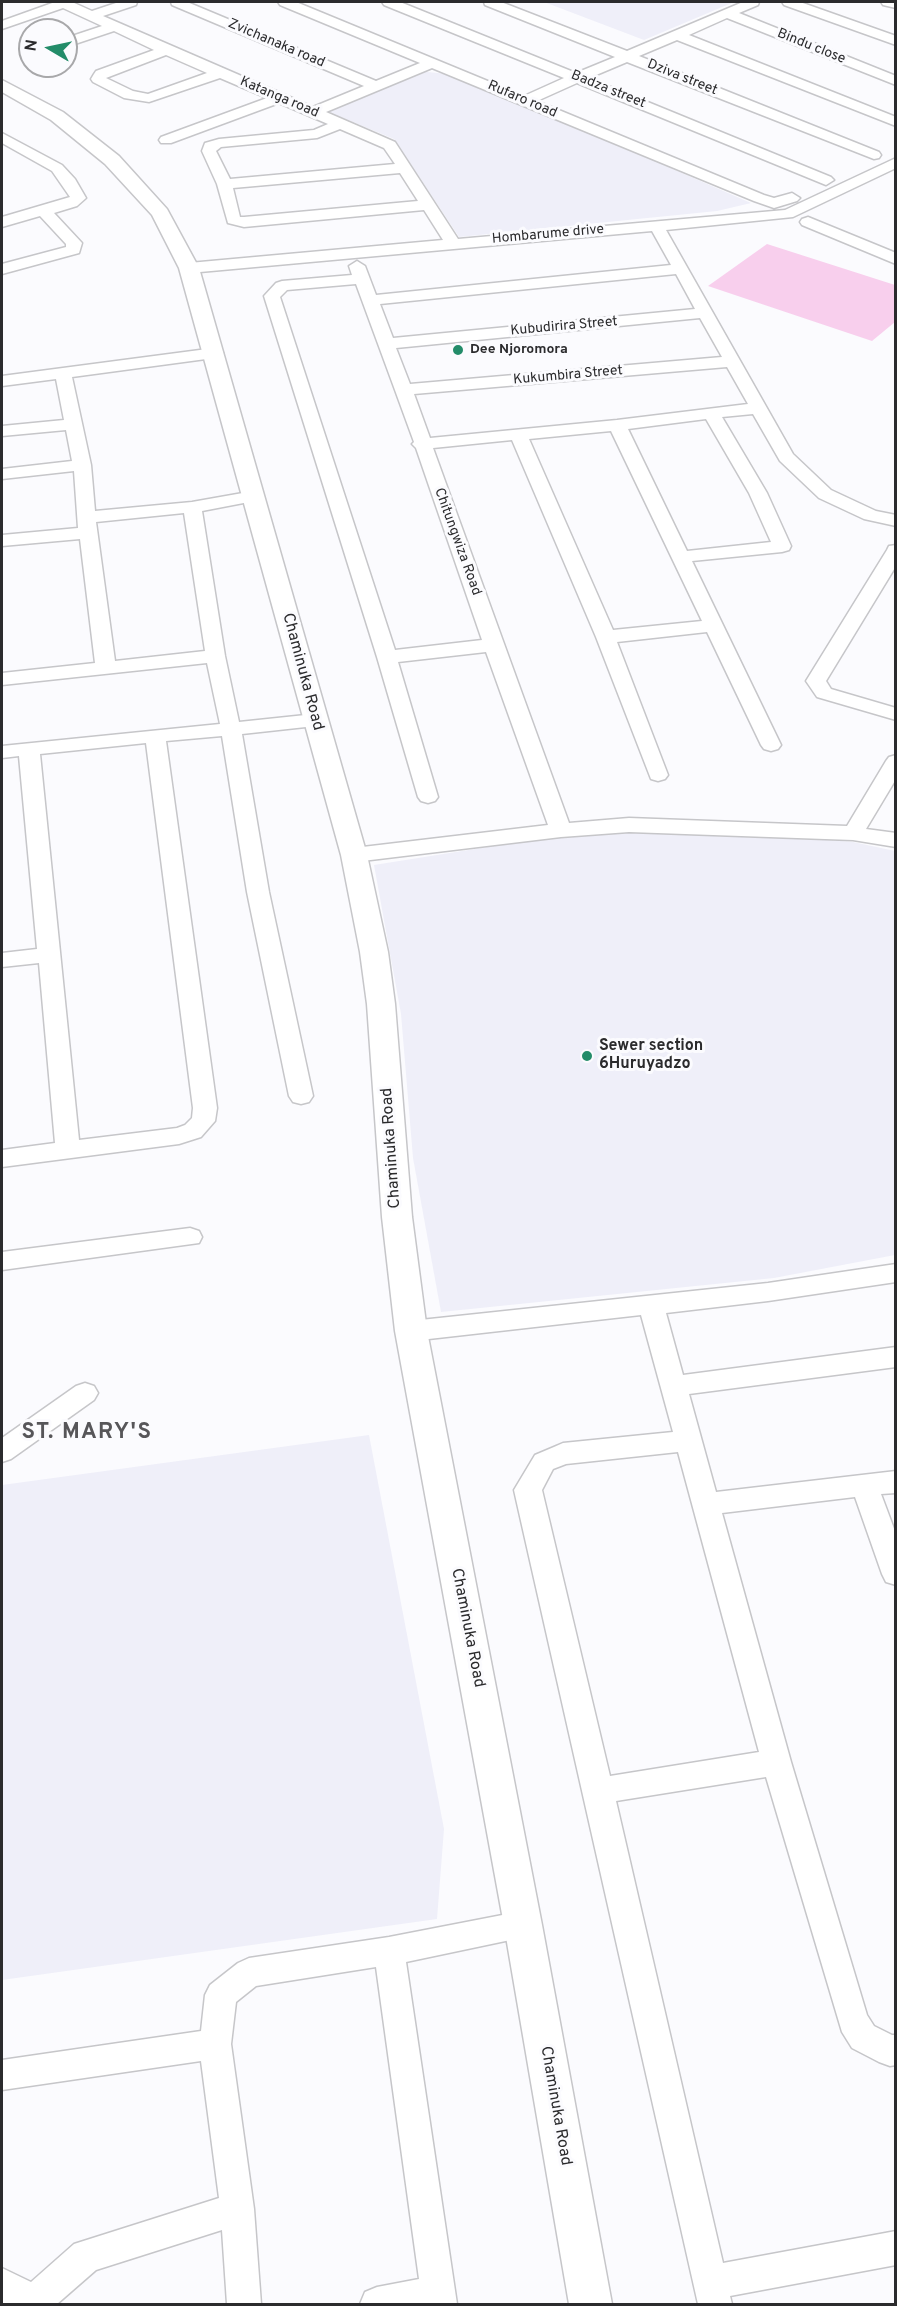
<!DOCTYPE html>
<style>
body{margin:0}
#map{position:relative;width:897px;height:2306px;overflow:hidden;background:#fbfbfe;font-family:Overpass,sans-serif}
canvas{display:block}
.frame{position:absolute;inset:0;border:3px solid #2b2b2d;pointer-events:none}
.north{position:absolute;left:18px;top:18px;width:60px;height:60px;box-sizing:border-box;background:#fbfbfe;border:2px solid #a8a8aa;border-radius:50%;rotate:279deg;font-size:16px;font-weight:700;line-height:24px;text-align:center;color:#2b2b2d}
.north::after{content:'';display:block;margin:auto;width:21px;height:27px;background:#238c69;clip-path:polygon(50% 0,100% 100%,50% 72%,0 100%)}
</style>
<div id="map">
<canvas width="897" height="2306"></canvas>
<div class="frame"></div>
<div class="north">N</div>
</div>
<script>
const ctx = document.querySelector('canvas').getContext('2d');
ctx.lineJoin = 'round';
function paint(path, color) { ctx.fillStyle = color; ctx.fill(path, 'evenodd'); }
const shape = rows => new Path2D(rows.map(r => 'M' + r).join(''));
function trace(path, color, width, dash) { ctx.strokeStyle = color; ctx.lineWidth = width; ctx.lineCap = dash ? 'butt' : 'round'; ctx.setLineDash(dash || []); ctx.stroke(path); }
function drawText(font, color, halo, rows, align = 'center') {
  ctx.font = font + ' Overpass,sans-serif'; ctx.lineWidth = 6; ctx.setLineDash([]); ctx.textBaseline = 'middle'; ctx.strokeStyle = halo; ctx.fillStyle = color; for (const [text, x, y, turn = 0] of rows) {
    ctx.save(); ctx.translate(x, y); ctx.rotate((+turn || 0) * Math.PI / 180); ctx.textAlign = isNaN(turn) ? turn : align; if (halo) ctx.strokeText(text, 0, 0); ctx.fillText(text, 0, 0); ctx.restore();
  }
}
paint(shape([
 [544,2,734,2,644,40],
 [418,71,457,75,751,203,717,211,459,237,394,139,326,111],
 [645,822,853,842,895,851,895,1255,774,1278,441,1312,413,1158,401,1014,374,865],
 [369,1435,444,1829,437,1919,2,1980,2,1485]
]), '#efeff9');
paint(shape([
 [767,244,895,285,895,322,872,341,708,286]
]), '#f8cfed');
const minor = shape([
 [55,2,72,2,92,11,119,2,137,2,136,5,103,16,313,107,364,86,172,5,171,2,187,2,376,81,420,63,280,5,278,2,296,2,524,96,564,78,384,5,382,2,400,2,576,73,615,57,485,5,484,2,501,2,627,51,743,2,759,2,758,5,739,13,896,76,896,85,727,18,689,35,896,117,896,126,677,40,639,56,879,152,881,155,879,158,874,159,627,62,589,78,831,177,834,180,826,185,577,83,537,101,764,195,774,198,792,193,800,198,797,201,774,208,754,201,432,68,326,112,395,142,458,239,785,210,896,158,896,168,793,217,666,230,793,454,831,490,876,511,896,515,896,526,864,519,819,498,780,461,753,414,722,417,767,493,791,546,789,550,782,552,692,561,781,745,778,749,771,751,764,749,761,745,707,632,617,642,668,775,665,779,658,781,651,779,596,637,512,440,433,448,569,823,629,818,847,826,886,761,889,757,896,755,896,779,866,829,896,833,896,847,853,840,629,832,561,837,354,862,346,860,343,855,346,850,354,848,548,825,486,652,398,662,438,797,435,801,428,803,421,801,418,797,377,657,264,296,276,283,282,281,352,275,349,266,357,261,365,266,376,295,671,265,652,231,189,273,183,271,181,268,183,265,189,263,443,240,424,210,244,227,228,223,217,184,202,151,205,143,219,139,314,130,328,124,279,103,171,143,161,143,159,140,161,137,267,98,220,78,149,102,124,98,93,82,91,79,94,74,96,71,154,50,114,31,66,47,66,38,102,26,63,8,2,29,2,21,55,2],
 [166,55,207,73,148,94,133,91,106,78,166,55],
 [340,129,384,148,395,164,230,179,216,151,221,147,317,138,340,129],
 [400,173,418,201,244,217,240,217,233,188,400,173],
 [676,274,695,309,393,338,380,304,676,274],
 [356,284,395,390,414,442,412,444,416,448,482,640,395,650,280,297,287,290,356,284],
 [700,318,722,357,410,384,396,348,700,318],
 [727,367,748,404,617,420,430,438,414,394,727,367],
 [706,419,749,493,771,542,687,551,628,429,706,419],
 [611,431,702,621,613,630,529,439,611,431],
 [782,2,800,2,896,36,896,45,784,5,782,2],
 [881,2,896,2,896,8,883,5,881,2],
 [2,133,62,165,75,179,86,198,77,206,54,213,82,243,79,253,2,274,2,264,66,247,66,244,40,216,2,227,2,217,70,197,52,171,2,143,2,133],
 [808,217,896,253,896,264,802,225,800,222,802,219,808,217],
 [215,348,221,349,223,353,221,357,72,377,91,465,95,511,192,502,254,491,260,492,263,496,260,500,254,501,202,511,225,656,239,722,315,714,322,716,325,720,322,724,315,726,242,734,269,892,313,1096,309,1102,301,1104,293,1102,289,1096,247,892,222,736,166,741,217,1108,215,1121,201,1137,179,1144,2,1167,2,1150,55,1143,39,963,2,967,2,953,37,949,19,756,2,758,2,746,220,724,207,663,2,685,2,673,95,663,80,539,2,546,2,535,78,528,74,471,2,479,2,469,72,461,66,430,2,436,2,426,64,420,56,379,2,386,2,376,215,348],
 [184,513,205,651,115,661,96,522,184,513],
 [146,743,193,1108,192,1118,185,1125,177,1128,79,1140,40,754,146,743],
 [896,545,896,566,826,681,831,689,896,708,896,720,817,697,806,681,887,550,889,546,896,545],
 [190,1228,199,1231,202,1237,199,1243,2,1270,2,1252,190,1228],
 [896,1264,896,1282,768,1301,666,1313,683,1375,896,1347,896,1367,689,1394,716,1492,896,1471,896,1493,881,1494,896,1534,896,1585,886,1582,882,1574,855,1497,722,1513,791,1762,867,2015,874,2026,892,2035,896,2035,896,2065,890,2066,879,2062,852,2048,842,2032,766,1777,616,1801,723,2263,896,2231,896,2265,730,2296,732,2304,698,2304,514,1490,535,1455,554,1447,563,1443,673,1432,641,1315,411,1341,402,1338,398,1331,402,1324,411,1321,768,1283,896,1264],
 [678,1452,759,1752,610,1776,542,1490,553,1469,566,1464,678,1452],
 [85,1383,94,1386,98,1393,94,1400,11,1459,2,1462,2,1438,76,1386,85,1383],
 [523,1911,534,1915,538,1925,534,1935,406,1962,457,2304,360,2304,365,2292,377,2287,419,2279,376,1967,256,1986,236,2002,231,2044,254,2209,261,2304,227,2304,222,2230,96,2270,57,2304,2,2304,2,2268,31,2282,74,2244,219,2198,201,2061,2,2090,2,2060,201,2031,205,1995,210,1985,238,1963,249,1958,389,1937,523,1911]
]);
const major = shape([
 [2,80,63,112,119,156,167,209,199,268,367,855,388,952,395,1004,412,1217,427,1331,542,1925,612,2304,569,2304,504,1925,395,1331,382,1217,367,1004,360,952,341,855,179,268,152,215,105,164,51,120,2,92,2,80]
]);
trace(minor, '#c6c6c9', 3);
trace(major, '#c6c6c9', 3);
paint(minor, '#fff');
paint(major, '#fff');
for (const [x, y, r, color] of [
 [458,350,6,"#238c69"],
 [587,1056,6,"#238c69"]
]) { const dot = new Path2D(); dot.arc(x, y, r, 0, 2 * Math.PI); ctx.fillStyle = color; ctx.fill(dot); trace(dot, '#fbfbfe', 2); }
drawText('14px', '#2b2b2d', '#fbfbfe', [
 ["Zvichanaka road",276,44,23],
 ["Bindu close",811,47,22],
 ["Dziva street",682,78,22],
 ["Badza street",608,90,22],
 ["Katanga road",279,98,23],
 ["Rufaro road",522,100,23],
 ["Hombarume drive",548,235,-5],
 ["Kubudirira Street",564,327,-5],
 ["Kukumbira Street",568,376,-5],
 ["Chitungwiza Road",457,542,70]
]);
drawText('bold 14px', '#2b2b2d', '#fbfbfe', [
 ["Dee Njoromora",470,350]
], 'left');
drawText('16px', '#2b2b2d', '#fbfbfe', [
 ["Chaminuka Road",302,672,75],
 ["Chaminuka Road",392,1148,-94],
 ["Chaminuka Road",467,1628,79],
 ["Chaminuka Road",555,2106,80]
]);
drawText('bold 16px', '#2b2b2d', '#fbfbfe', [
 ["Sewer section",599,1047],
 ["6Huruyadzo",599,1065]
], 'left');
ctx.letterSpacing = '1.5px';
drawText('bold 22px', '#575659', '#fbfbfe', [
 ["ST. MARY'S",87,1434]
]);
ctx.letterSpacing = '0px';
</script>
